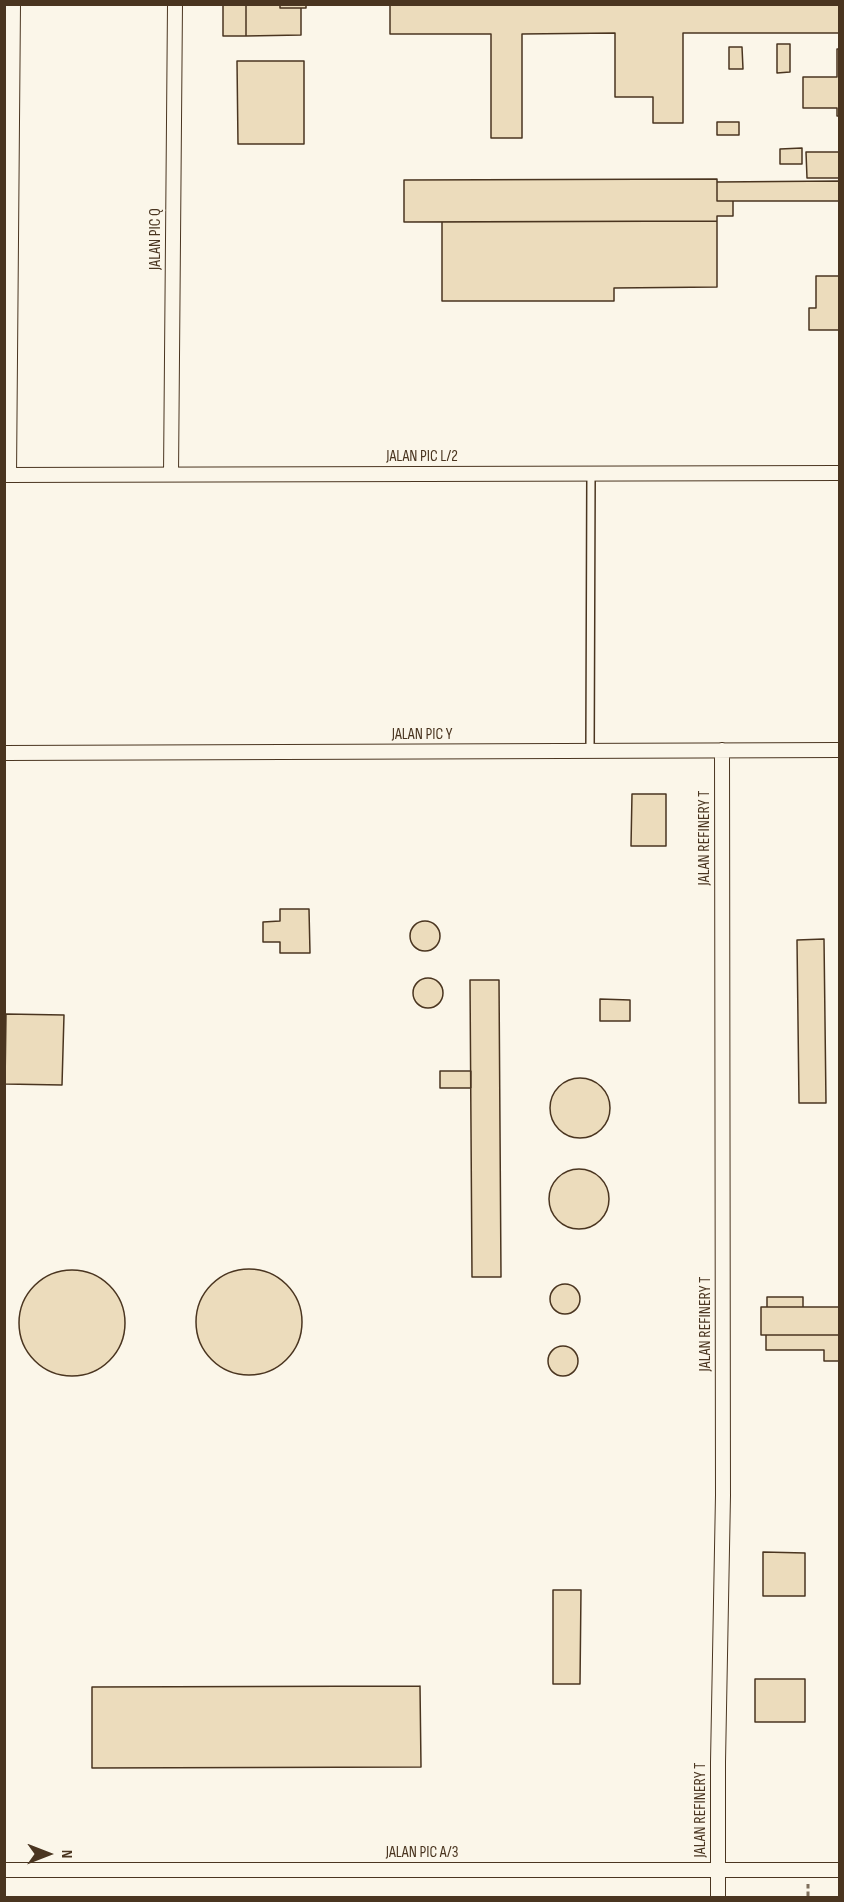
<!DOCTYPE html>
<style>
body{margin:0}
#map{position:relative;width:844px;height:1902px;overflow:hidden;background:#fbf6e9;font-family:"Sofia Sans Condensed",sans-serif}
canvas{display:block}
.frame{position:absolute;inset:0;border:6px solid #4a3520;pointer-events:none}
.north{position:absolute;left:18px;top:1824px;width:60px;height:60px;-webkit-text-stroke:4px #fbf6e9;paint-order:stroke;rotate:90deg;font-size:16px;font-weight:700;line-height:24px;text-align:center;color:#4a3520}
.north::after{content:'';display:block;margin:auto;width:21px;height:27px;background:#4a3520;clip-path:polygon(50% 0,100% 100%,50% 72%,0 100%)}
</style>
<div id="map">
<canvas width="844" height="1902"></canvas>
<div class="frame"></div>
<div class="north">N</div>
</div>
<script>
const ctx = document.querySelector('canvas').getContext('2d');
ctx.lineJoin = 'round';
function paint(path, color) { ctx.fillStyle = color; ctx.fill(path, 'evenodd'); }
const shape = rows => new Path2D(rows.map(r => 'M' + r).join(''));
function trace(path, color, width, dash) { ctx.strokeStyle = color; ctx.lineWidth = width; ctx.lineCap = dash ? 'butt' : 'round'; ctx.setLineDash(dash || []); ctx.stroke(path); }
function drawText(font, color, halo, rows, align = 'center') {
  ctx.font = font + ' "Sofia Sans Condensed",sans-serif'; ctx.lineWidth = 4.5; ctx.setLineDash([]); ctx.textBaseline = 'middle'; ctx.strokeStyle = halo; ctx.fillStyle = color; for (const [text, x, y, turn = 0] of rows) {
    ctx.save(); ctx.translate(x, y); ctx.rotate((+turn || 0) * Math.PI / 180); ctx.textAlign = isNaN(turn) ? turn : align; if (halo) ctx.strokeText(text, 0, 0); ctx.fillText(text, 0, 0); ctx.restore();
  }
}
const building = shape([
 [223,4,246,4,246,36,223,36,223,4],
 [246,4,280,4,280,8,301,8,301,35,246,36,246,4],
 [280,4,306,4,306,8,280,8,280,4],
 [390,4,840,4,840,33,683,33,683,123,653,123,653,97,615,97,615,33,522,34,522,138,491,138,491,34,390,34,390,4],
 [777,44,790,44,790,72,777,73,777,44],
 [729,47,742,47,743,69,729,69,729,47],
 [837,49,840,49,840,116,837,116,837,108,803,108,803,77,837,77,837,49],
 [237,61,304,61,304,144,238,144,237,61],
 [717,122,739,122,739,135,717,135,717,122],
 [802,148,802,164,780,164,780,149,802,148],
 [806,152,840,152,840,178,807,178,806,152],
 [717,179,717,201,733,201,733,216,717,216,717,221,404,222,404,180,717,179],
 [840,181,840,201,717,201,717,182,840,181],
 [717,221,717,287,614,288,614,301,442,301,442,222,717,221],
 [816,276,840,276,840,330,809,330,809,308,816,308,816,276],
 [632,794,666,794,666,846,631,846,632,794],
 [280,909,309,909,310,953,280,953,280,942,263,942,263,922,280,921,280,909],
 '410 936a15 15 0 1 1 30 0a15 15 0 1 1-30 0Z',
 [824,939,826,1103,799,1103,797,940,824,939],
 '413 993a15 15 0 1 1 30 0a15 15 0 1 1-30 0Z',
 [470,980,499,980,501,1277,472,1277,470,980],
 [600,999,630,1000,630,1021,600,1021,600,999],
 [6,1014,64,1015,62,1085,5,1084,6,1014],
 [440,1071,471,1071,471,1088,440,1088,440,1071],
 '550 1108a30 30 0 1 1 60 0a30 30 0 1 1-60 0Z',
 '549 1199a30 30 0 1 1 60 0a30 30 0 1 1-60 0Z',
 '196 1322a53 53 0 1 1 106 0a53 53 0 1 1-106 0Z',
 '19 1323a53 53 0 1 1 106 0a53 53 0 1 1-106 0Z',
 '550 1299a15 15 0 1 1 30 0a15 15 0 1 1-30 0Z',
 [767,1297,803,1297,803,1307,767,1307,767,1297],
 [761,1307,840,1307,840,1335,761,1335,761,1307],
 [766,1335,840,1335,840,1361,824,1361,824,1350,766,1350,766,1335],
 '548 1361a15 15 0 1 1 30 0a15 15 0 1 1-30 0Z',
 [763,1552,805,1553,805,1596,763,1596,763,1552],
 [553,1590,581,1590,580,1684,553,1684,553,1590],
 [755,1679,805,1679,805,1722,755,1722,755,1679],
 [420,1686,421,1767,92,1768,92,1687,420,1686]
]);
paint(building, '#ecdcbc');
trace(building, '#4a3520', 1.5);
const lane = shape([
 [590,751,591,474]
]);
const street = shape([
 [171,474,175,4],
 [4,475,840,473],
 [9,475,13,4],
 [4,753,840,750],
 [4,1870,840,1870],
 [718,1898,718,1762,723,1495,722,750]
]);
trace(lane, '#4a3520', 10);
trace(street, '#4a3520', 16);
trace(shape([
 [808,1884,808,1898]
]), '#7f6f5c', 3, [4.5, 3]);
trace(lane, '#fbf6e9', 7);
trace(street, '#fbf6e9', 14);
drawText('16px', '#4a3520', '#fbf6e9', [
 ["JALAN PIC Q",156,239,-90],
 ["JALAN PIC L/2",422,457],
 ["JALAN PIC Y",422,735],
 ["JALAN REFINERY T",705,838,-90],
 ["JALAN REFINERY T",706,1324,-90],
 ["JALAN REFINERY T",701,1810,-90],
 ["JALAN PIC A/3",422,1853]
]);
</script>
